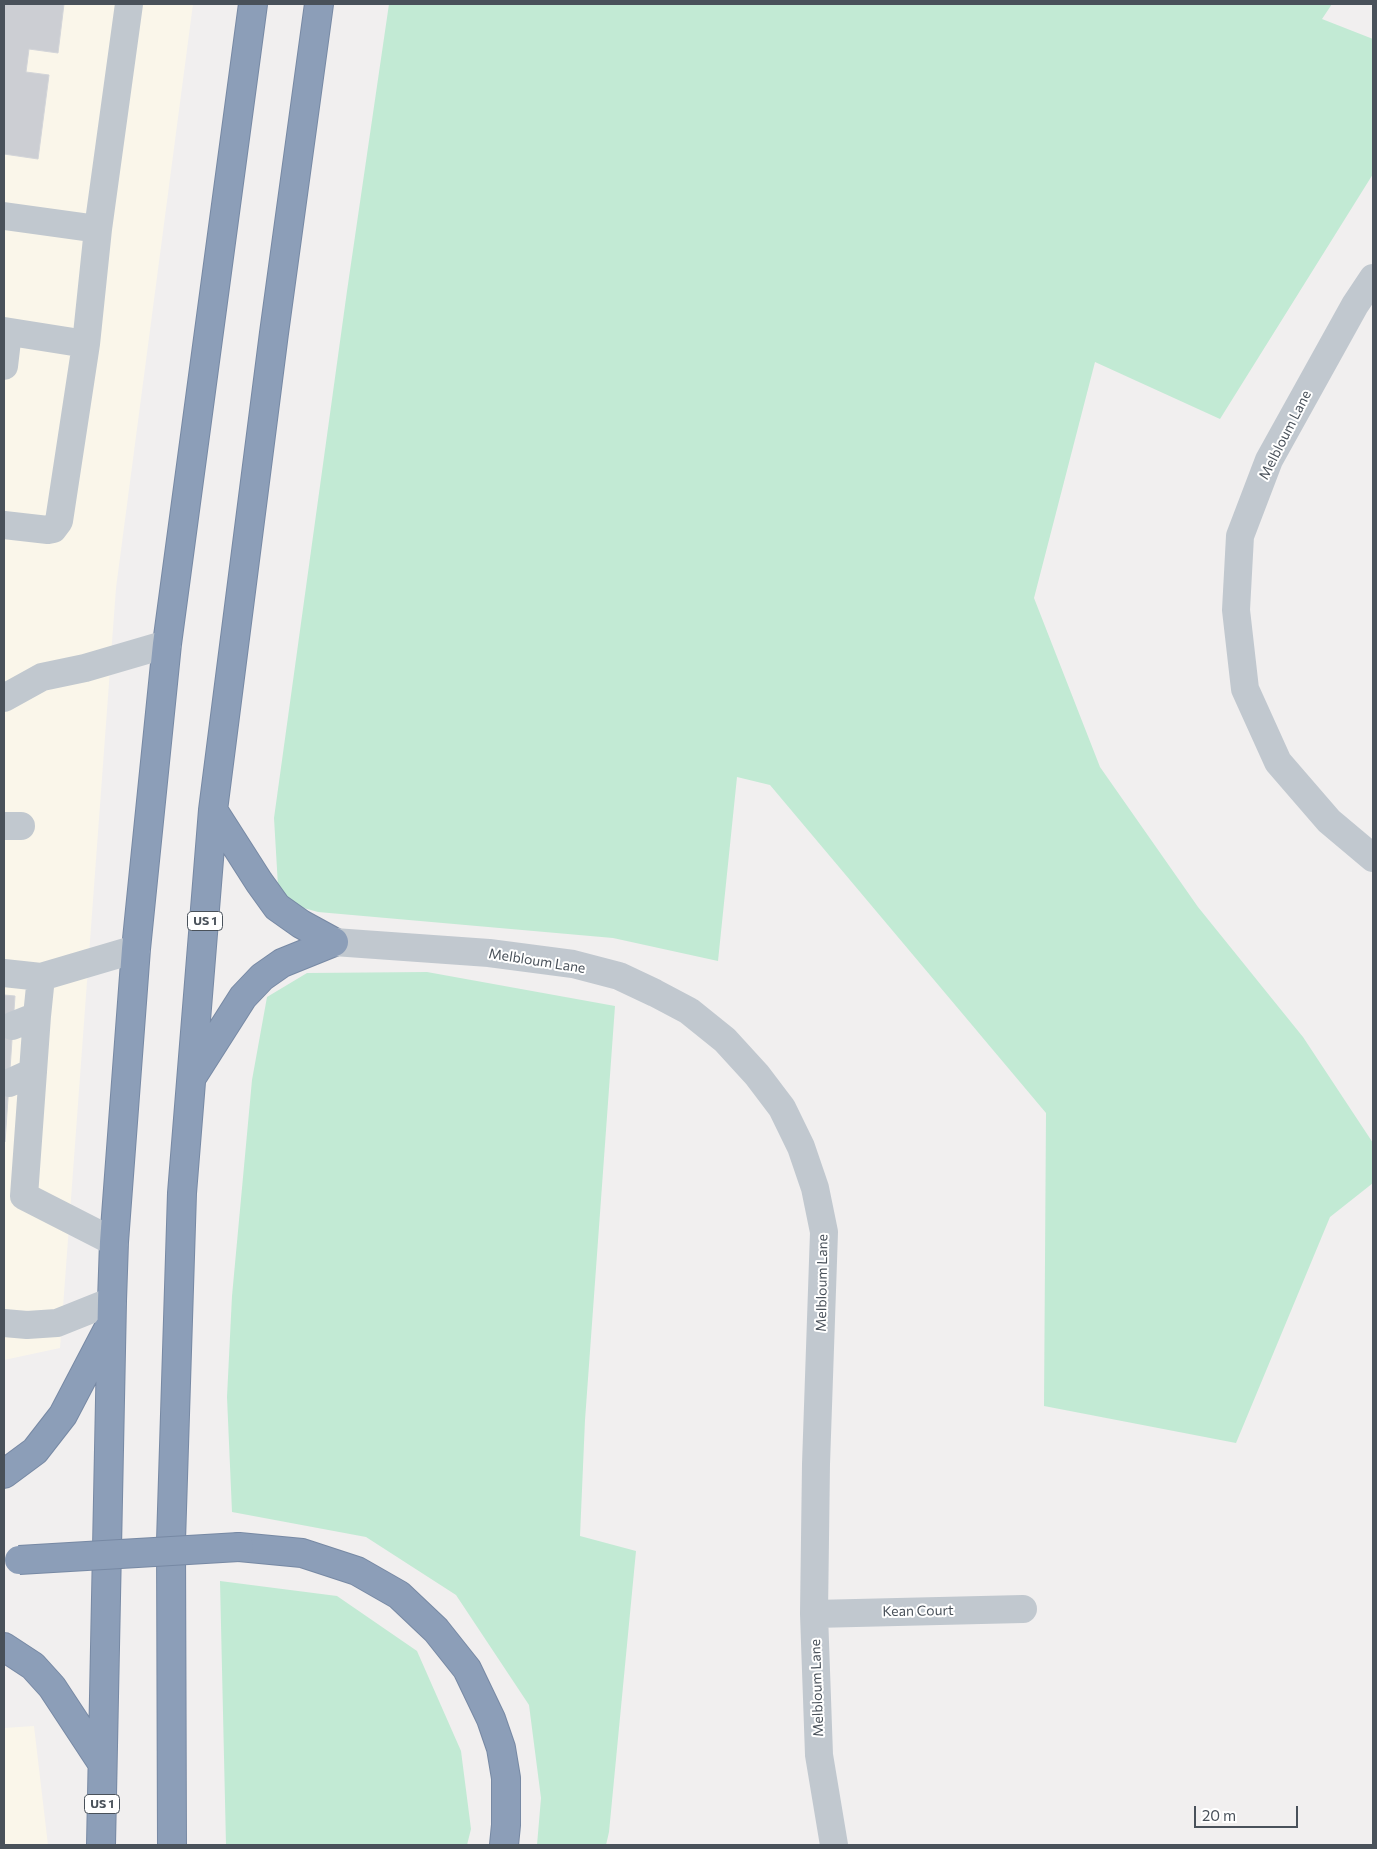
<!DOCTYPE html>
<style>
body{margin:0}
#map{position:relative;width:1377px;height:1849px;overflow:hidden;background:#f1efef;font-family:Commissioner,sans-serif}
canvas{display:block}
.frame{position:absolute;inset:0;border:5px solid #49515a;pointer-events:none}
.scale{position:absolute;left:1194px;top:1806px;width:104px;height:22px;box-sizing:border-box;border:2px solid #49515a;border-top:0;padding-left:6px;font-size:15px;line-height:18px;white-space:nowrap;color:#49515a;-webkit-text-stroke:4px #fff;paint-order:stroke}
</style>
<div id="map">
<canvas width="1377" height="1849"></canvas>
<div class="frame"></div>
<div class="scale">20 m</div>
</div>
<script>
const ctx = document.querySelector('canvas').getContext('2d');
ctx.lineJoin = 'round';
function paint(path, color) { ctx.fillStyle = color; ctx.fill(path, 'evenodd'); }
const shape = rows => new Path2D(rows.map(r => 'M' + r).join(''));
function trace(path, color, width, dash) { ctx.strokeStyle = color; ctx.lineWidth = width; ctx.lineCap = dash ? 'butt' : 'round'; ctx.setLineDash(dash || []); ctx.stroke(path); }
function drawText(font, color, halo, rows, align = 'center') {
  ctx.font = font + ' Commissioner,sans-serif'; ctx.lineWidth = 4; ctx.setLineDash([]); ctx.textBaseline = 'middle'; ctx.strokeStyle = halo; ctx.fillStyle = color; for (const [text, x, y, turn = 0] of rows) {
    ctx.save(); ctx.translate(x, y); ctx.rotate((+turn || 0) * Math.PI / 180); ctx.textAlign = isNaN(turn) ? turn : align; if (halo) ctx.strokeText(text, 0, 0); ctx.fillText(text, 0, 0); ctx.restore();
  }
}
paint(shape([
 [4,4,193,4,116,588,60,1348,4,1360],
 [34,1726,48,1845,4,1845,4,1728]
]), '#faf6ea');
paint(shape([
 [389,4,1332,4,1322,19,1373,39,1373,174,1220,419,1095,362,1034,598,1100,767,1198,907,1303,1037,1373,1143,1373,1183,1330,1217,1236,1443,1044,1406,1046,1113,770,785,737,777,718,961,613,938,318,912,293,905,278,886,274,818,347,291],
 [427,972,615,1006,585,1420,580,1536,636,1551,609,1832,606,1845,537,1845,541,1798,529,1705,456,1595,366,1537,232,1512,227,1397,232,1296,252,1080,267,997,307,973],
 [220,1581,337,1596,417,1651,461,1751,471,1829,467,1845,226,1845]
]), '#c2ead4');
const building = shape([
 [4,4,64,4,58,53,29,49,26,72,49,75,38,159,4,154,4,4],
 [4,995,15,996,5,1142,4,1142,4,995]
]);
paint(building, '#ccced3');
trace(building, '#d3d5d9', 1);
const highway = shape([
 [213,810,259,882,277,907,301,924,334,942],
 [194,1074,243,997,262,977,282,963,334,942],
 [4,1474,35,1451,63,1415,108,1329],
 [239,1547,302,1553,357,1571,399,1595,436,1630,467,1669,491,1719,501,1748,506,1778,506,1825,504,1845],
 [4,1647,33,1666,52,1687,102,1763],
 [101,1845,112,1301,114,1242,136,949,167,644,253,4],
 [172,1845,171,1541,182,1193,213,810,274,333,319,4]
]);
trace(highway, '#7789a4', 30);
trace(shape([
 [4,216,98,229,129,4],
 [1373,278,1355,305,1269,460,1240,536,1236,610,1245,689,1278,762,1329,821,1373,858],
 [4,331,86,344],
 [4,366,8,332],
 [4,525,48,530,53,529,59,521,86,344,98,229],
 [4,698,42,677,85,668,167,644],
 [4,826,21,826],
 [334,942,489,953,573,964,619,976,655,993,689,1011,725,1040,757,1075,782,1108,801,1147,815,1188,824,1232,816,1464,814,1614,819,1755,834,1845],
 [4,973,41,977],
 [12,1026,37,1016],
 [9,1083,33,1072],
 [114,1242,24,1196,37,1016,41,977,136,949],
 [4,1323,27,1325,57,1323,112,1301],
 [814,1614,1023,1609]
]), '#c1c8cf', 28);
trace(highway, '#8c9eb8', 28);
const highwayBridge = shape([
 [19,1560,239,1547]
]);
trace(highwayBridge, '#7789a4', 30, []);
trace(highwayBridge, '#8c9eb8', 28);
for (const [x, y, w] of [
 [205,921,35],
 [102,1804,35]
]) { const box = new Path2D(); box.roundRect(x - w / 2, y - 9.5, w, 19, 4); ctx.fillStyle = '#fff'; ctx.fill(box); trace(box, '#49515a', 1); }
drawText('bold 12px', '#49515a', null, [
 ["US 1",205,921],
 ["US 1",102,1804]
]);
drawText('14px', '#49515a', '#fff', [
 ["Melbloum Lane",1285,435,-63],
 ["Melbloum Lane",537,961,9],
 ["Melbloum Lane",822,1283,-89],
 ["Kean Court",918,1611,-1],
 ["Melbloum Lane",817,1688,-92]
]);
</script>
